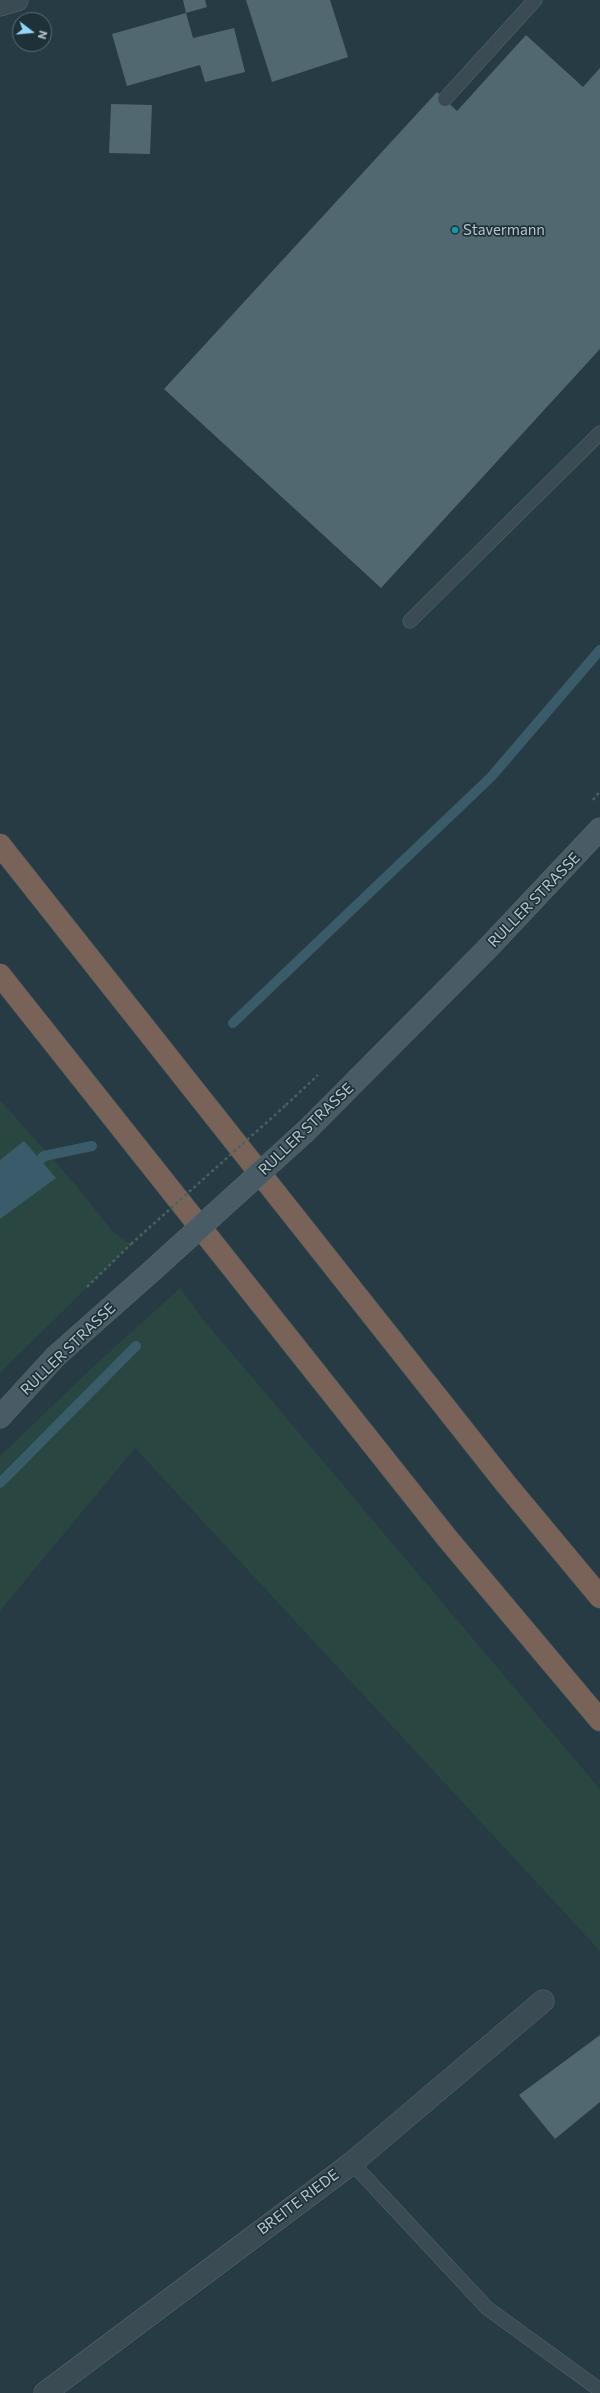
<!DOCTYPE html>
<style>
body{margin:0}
#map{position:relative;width:600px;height:2393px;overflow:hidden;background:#263b43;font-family:Commissioner,sans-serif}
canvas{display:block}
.north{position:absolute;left:12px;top:12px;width:40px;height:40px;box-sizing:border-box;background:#1f3138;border:1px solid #5c6d74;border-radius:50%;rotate:106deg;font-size:11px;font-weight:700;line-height:16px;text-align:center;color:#b8c6cd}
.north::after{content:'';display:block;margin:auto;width:14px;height:18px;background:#8fd7fa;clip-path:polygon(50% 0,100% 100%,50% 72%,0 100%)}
</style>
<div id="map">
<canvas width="600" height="2393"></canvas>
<div class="north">N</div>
</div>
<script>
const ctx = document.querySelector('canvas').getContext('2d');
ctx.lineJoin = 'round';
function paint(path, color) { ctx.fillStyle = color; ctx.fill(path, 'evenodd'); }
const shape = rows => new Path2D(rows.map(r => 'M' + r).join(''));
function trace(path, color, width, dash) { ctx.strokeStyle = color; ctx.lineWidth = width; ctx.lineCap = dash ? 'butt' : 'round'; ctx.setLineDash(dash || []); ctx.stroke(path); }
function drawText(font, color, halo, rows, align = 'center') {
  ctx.font = font + ' Commissioner,sans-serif'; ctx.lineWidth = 3.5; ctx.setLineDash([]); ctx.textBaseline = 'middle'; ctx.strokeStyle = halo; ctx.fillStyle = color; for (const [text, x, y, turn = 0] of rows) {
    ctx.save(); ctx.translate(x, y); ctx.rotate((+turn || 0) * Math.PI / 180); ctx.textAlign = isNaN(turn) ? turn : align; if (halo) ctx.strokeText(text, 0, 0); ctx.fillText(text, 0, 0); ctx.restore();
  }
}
paint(shape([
 [0,1100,74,1183,114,1233,131,1244,0,1373],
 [180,1288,202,1318,600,1789,600,1951,135,1448,0,1611,0,1456,96,1364]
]), '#294641');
paint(shape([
 [24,1141,56,1178,0,1219,0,1160]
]), '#3a5c6a');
trace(shape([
 [233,1023,491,777,600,650],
 [30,1169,44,1156,92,1146],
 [0,1483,136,1346]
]), '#3a5c6a', 10);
paint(shape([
 [183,0,205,0,207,7,186,13],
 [246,0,330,0,348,57,272,82],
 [186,13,193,38,234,28,245,72,205,82,200,65,127,86,112,34],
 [526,35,583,87,600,68,600,349,381,588,164,389,437,92,457,111],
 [111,104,152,105,150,154,109,153],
 [600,2035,600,2102,555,2139,519,2095]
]), '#526870');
const service = shape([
 [445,99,535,0],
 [410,621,600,433],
 [352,2163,487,2308,600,2390]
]);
const minor = shape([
 [0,5,17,0],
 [45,2393,352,2163,543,2001]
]);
const secondary = shape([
 [306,1131,486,950,600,829],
 [0,1417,56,1356,153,1270]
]);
const motorway = shape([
 [0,845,506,1484,600,1597],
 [0,975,447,1538,600,1720]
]);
trace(service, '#596970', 15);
trace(minor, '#596970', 23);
trace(secondary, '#596970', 23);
trace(motorway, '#45565d', 23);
trace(shape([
 [593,800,600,791],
 [286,1105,318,1075],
 [87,1287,131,1244]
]), '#49625e', 2.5, [3, 3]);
trace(service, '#3b4b53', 14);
trace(minor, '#3b4b53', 22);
trace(secondary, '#495c66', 22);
trace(motorway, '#796358', 22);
const secondaryBridge = shape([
 [153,1270,306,1131]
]);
trace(secondaryBridge, '#596970', 23, []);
trace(shape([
 [131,1244,286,1105]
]), '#49625e', 2.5, [3, 3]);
trace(secondaryBridge, '#495c66', 22);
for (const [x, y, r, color] of [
 [455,230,4,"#0f9aa8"]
]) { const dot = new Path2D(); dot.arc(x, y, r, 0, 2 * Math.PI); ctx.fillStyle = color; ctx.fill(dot); trace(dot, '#1f3138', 1.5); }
drawText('15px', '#b8c6cd', '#1f3138', [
 ["Stavermann",463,230]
], 'left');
drawText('15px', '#b8c6cd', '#1f3138', [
 ["RULLER STRASSE",534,900,-46],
 ["RULLER STRASSE",306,1129,-44],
 ["RULLER STRASSE",68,1349,-44],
 ["BREITE RIEDE",298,2202,-37]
]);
</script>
